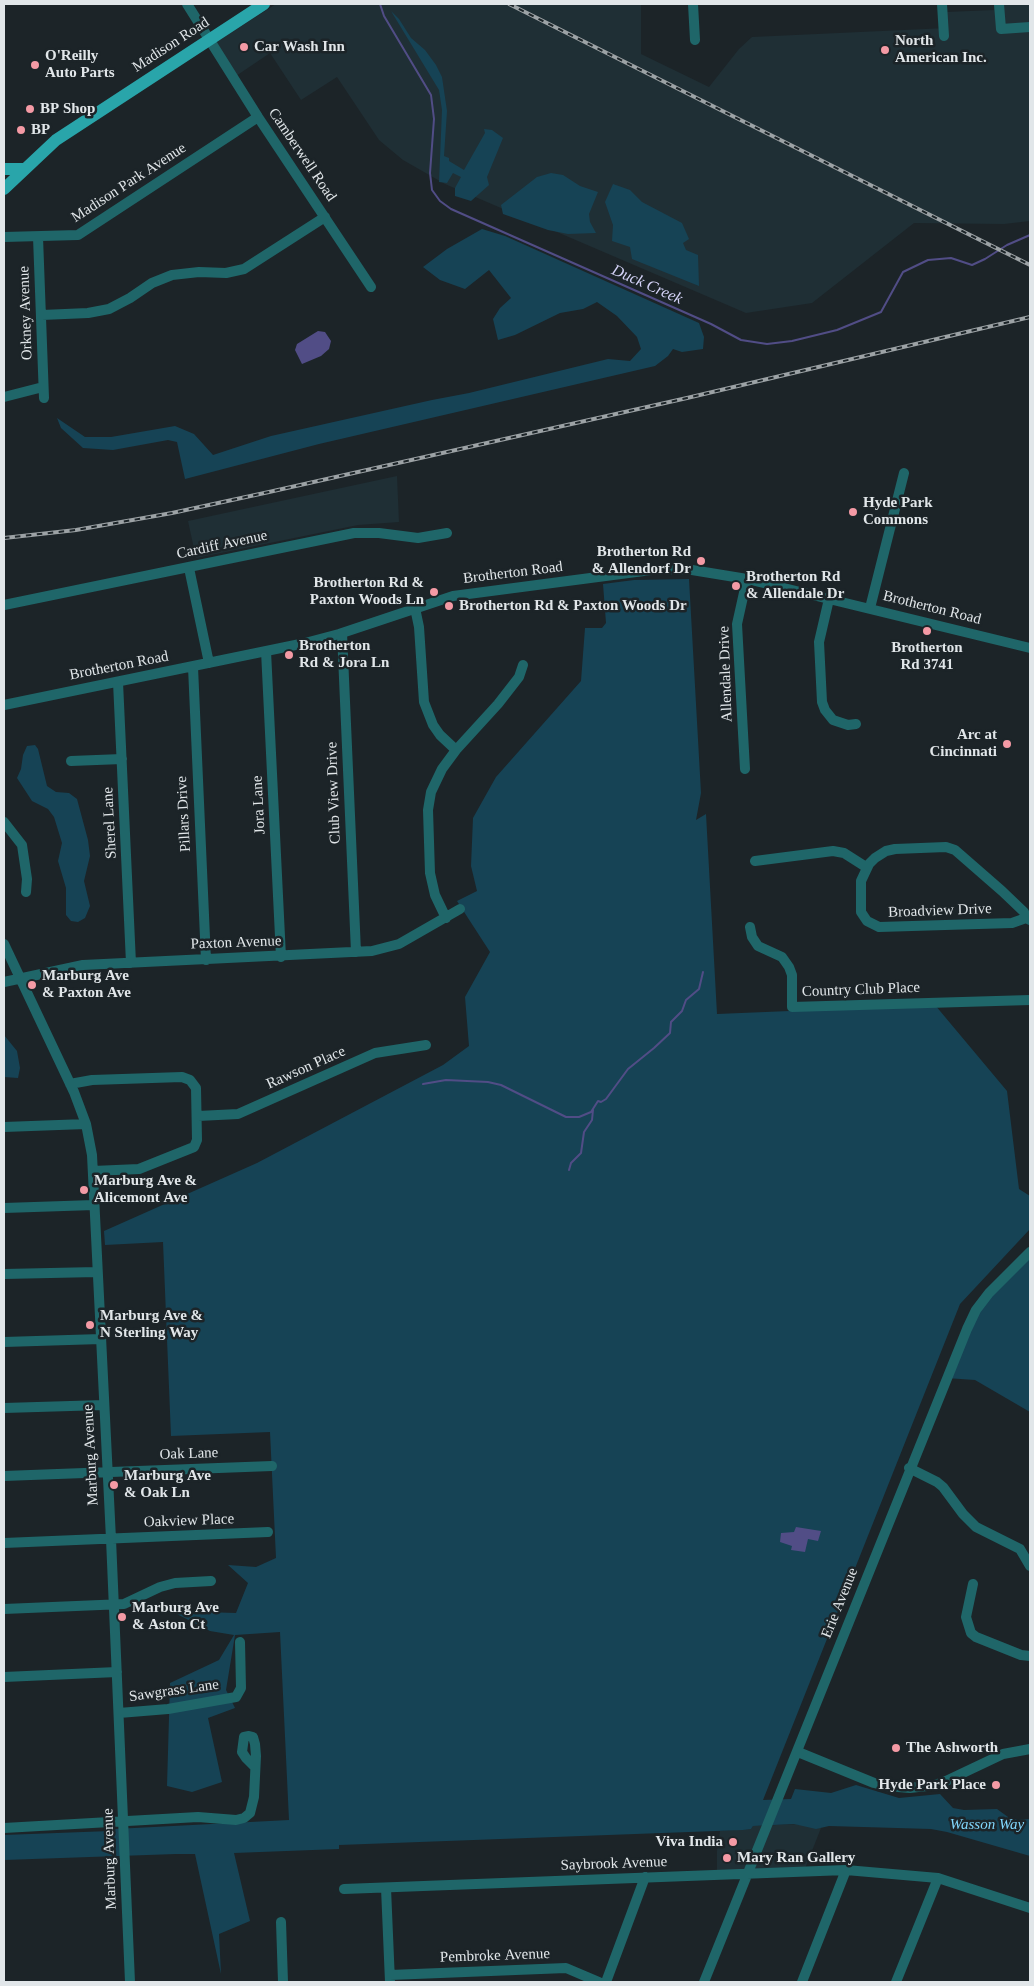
<!DOCTYPE html>
<style>
body{margin:0}
#map{position:relative;width:1034px;height:1986px;overflow:hidden;background:#1c2428;font-family:Georgia,serif}
canvas{display:block}
.frame{position:absolute;inset:0;border:5px solid #e1e6e9;pointer-events:none}
</style>
<div id="map">
<canvas width="1034" height="1986"></canvas>
<div class="frame"></div>
</div>
<script>
const ctx = document.querySelector('canvas').getContext('2d');
ctx.lineJoin = 'round';
function paint(path, color) { ctx.fillStyle = color; ctx.fill(path, 'evenodd'); }
const shape = rows => new Path2D(rows.map(r => 'M' + r).join(''));
function trace(path, color, width, dash) { ctx.strokeStyle = color; ctx.lineWidth = width; ctx.lineCap = dash ? 'butt' : 'round'; ctx.setLineDash(dash || []); ctx.stroke(path); }
function drawText(font, color, halo, rows, align = 'center') {
  ctx.font = font + ' Georgia,serif'; ctx.lineWidth = 5; ctx.setLineDash([]); ctx.textBaseline = 'middle'; ctx.strokeStyle = halo; ctx.fillStyle = color; for (const [text, x, y, turn = 0] of rows) {
    ctx.save(); ctx.translate(x, y); ctx.rotate((+turn || 0) * Math.PI / 180); ctx.textAlign = isNaN(turn) ? turn : align; if (halo) ctx.strokeText(text, 0, 0); ctx.fillText(text, 0, 0); ctx.restore();
  }
}
paint(shape([
 [276,4,641,4,641,54,709,87,739,49,752,37,947,28,946,12,994,10,994,4,1030,4,1030,221,1004,224,914,223,812,303,746,313,445,184,403,160,379,140,337,77,301,100,270,53,236,76,215,43],
 [397,476,399,522,358,525,196,558,188,521],
 [823,1823,804,1871,717,1874,717,1851,720,1831,751,1829,753,1826]
]), '#1f2f35');
paint(shape([
 [391,11,399,19,411,38,425,50,436,65,442,77,447,111,444,156,449,158,449,161,464,170,485,133,484,129,492,130,503,138,487,177,489,185,471,201,455,196,455,188,461,177,453,173,447,183,439,182,442,110,439,90],
 [551,173,563,175,580,186,598,192,589,214,590,222,596,233,568,234,548,230,503,214,501,205,537,177],
 [613,184,630,190,642,202,682,223,689,239,683,243,686,250,698,255,699,286,632,259,630,247,612,241,613,225,605,202],
 [482,229,505,236,699,323,704,337,703,349,682,352,673,349,668,356,655,366,319,444,185,479,177,442,168,440,113,450,83,448,61,428,57,418,85,437,111,437,175,426,194,434,213,455,271,436,432,400,469,393,608,359,630,361,641,349,637,337,617,316,597,302,583,309,560,313,515,335,498,340,493,319,500,308,511,298,489,270,465,289,440,280,423,267,447,249],
 [689,579,701,793,696,820,706,814,717,1014,935,1005,1007,1091,1019,1189,1030,1196,1030,1229,960,1304,763,1800,791,1799,795,1789,831,1793,856,1785,899,1798,940,1794,953,1808,964,1810,997,1809,1008,1817,1018,1820,1030,1819,1030,1856,947,1832,931,1829,829,1826,816,1829,794,1824,753,1826,751,1829,743,1830,339,1845,339,1849,234,1853,250,1921,219,1934,221,1974,195,1854,176,1854,4,1860,4,1835,110,1831,115,1834,115,1829,289,1820,280,1632,235,1635,226,1690,235,1708,208,1718,222,1782,192,1792,167,1786,170,1683,219,1660,234,1635,210,1631,171,1611,236,1613,248,1583,228,1565,256,1567,276,1558,270,1432,171,1436,163,1242,105,1245,104,1231,257,1163,443,1065,469,1046,465,997,490,952,457,901,477,891,471,866,473,818,496,777,581,681,585,628,602,628,606,623,603,584,634,580],
 [35,745,38,749,47,786,56,792,69,793,77,799,88,840,90,856,84,881,90,906,85,918,78,922,71,921,66,915,66,888,58,861,62,843,54,817,48,809,32,801,17,778,21,769,23,755,27,746],
 [4,1035,17,1051,20,1068,18,1078,4,1077],
 [1030,1252,1030,1412,975,1380,946,1378,976,1310]
]), '#164355');
paint(shape([
 [318,331,325,332,331,341,329,349,321,356,302,364,295,350,297,344],
 [796,1527,821,1531,818,1541,808,1539,805,1552,791,1550,792,1546,780,1542,781,1533,794,1532]
]), '#514d86');
trace(shape([
 [380,4,384,16,431,95,434,119,430,173,432,190,440,201,451,209,711,324,741,340,767,344,792,341,837,330,881,312,903,272,928,260,951,258,972,265,985,259,1007,245,1030,235],
 [423,1084,446,1080,488,1082,501,1085,566,1117,579,1117,591,1112,598,1101,601,1102,606,1099,628,1069,654,1048,670,1033,671,1022,682,1011,686,1000,699,989,703,972],
 [569,1170,571,1163,581,1153,584,1132,592,1120,593,1110]
]), '#514d86', 2);
trace(shape([
 [187,4,258,117,371,287],
 [693,4,695,40],
 [942,4,944,36],
 [999,4,1001,29,1030,27],
 [4,237,78,235,258,117],
 [38,237,44,398],
 [42,315,88,313,109,309,130,298,152,283,172,275,199,272,226,273,244,269,325,217],
 [4,397,43,387],
 [189,568,209,663],
 [829,599,819,642,822,702,825,710,833,720,848,725,856,724],
 [4,605,354,533,379,533,418,538,447,533],
 [415,608,419,627,424,702,433,725,440,735,456,750],
 [870,608,904,473],
 [342,633,356,952],
 [266,651,281,957],
 [193,667,206,960],
 [118,682,131,963],
 [4,705,305,643,339,634,453,596,659,569,692,570,747,579,1030,648],
 [71,761,122,759],
 [745,769,737,624,747,579],
 [4,822,22,845,27,879,26,892],
 [755,861,833,851,844,853,866,867],
 [446,918,435,895,430,873,428,810,431,792,442,769,456,750,498,704,519,677,523,665],
 [1026,918,1012,923,879,927,867,921,861,912,861,881,869,864,875,858,886,851,895,849,946,847,955,850,1002,891,1024,912,1026,918,1030,920],
 [750,927,752,937,758,946,782,957,789,967,792,975,792,1007,1030,1000],
 [4,944,74,1092,86,1124,92,1155,111,1539,130,1982],
 [4,982,83,965,372,951,399,944,460,909],
 [70,1084,92,1080,182,1077,190,1080,196,1088,197,1140,194,1147,139,1169,93,1171],
 [198,1116,238,1114,375,1053,426,1045],
 [4,1127,86,1124],
 [4,1208,94,1205],
 [4,1274,97,1272],
 [4,1342,101,1339],
 [4,1408,104,1405],
 [909,1468,937,1482,943,1487,963,1514,976,1527,1020,1549,1030,1566],
 [4,1476,272,1466],
 [4,1543,268,1532],
 [973,1584,966,1617,971,1633,976,1637,1021,1655,1030,1656],
 [4,1609,124,1604,160,1587,175,1583,211,1581],
 [4,1677,117,1672],
 [119,1713,168,1709,236,1697,241,1688,240,1642],
 [798,1752,874,1783,886,1786,910,1788,935,1785,946,1781,1003,1754,1030,1749],
 [4,1828,198,1817,236,1820,244,1818,250,1813,254,1797,256,1756,255,1744,253,1737,249,1736,244,1737,242,1752,246,1758,255,1767],
 [386,1888,390,1982],
 [344,1889,846,1870,938,1878,1030,1908],
 [281,1922,283,1982],
 [390,1975,566,1968,599,1982],
 [606,1982,645,1877],
 [704,1982,967,1329,976,1310,989,1293,1030,1252],
 [802,1982,846,1870],
 [896,1982,938,1878]
]), '#1f6669', 10);
trace(shape([
 [4,169,23,169],
 [4,189,56,140,264,4]
]), '#29a5aa', 12);
const rail = shape([
 [509,4,1030,265],
 [4,538,76,530,172,513,269,492,687,398,1030,317]
]);
trace(rail, '#9ca2a5', 4);
trace(rail, '#1c2428', 2, [5.5]);
for (const [x, y, r, color] of [
 [244,47,5,"#f49aa5"],
 [885,50,5,"#f49aa5"],
 [35,65,5,"#f49aa5"],
 [30,109,5,"#f49aa5"],
 [21,130,5,"#f49aa5"],
 [853,512,5,"#f49aa5"],
 [701,561,5,"#f49aa5"],
 [736,586,5,"#f49aa5"],
 [434,592,5,"#f49aa5"],
 [449,606,5,"#f49aa5"],
 [927,631,5,"#f49aa5"],
 [289,655,5,"#f49aa5"],
 [1007,744,5,"#f49aa5"],
 [32,985,5,"#f49aa5"],
 [84,1190,5,"#f49aa5"],
 [90,1325,5,"#f49aa5"],
 [114,1485,5,"#f49aa5"],
 [122,1617,5,"#f49aa5"],
 [896,1748,5,"#f49aa5"],
 [996,1785,5,"#f49aa5"],
 [733,1842,5,"#f49aa5"],
 [727,1858,5,"#f49aa5"]
]) { const dot = new Path2D(); dot.arc(x, y, r, 0, 2 * Math.PI); ctx.fillStyle = color; ctx.fill(dot); trace(dot, '#1c2428', 2); }
drawText('bold 15px', '#e1e6e9', '#1c2428', [
 ["North",895,41],
 ["American Inc.",895,58],
 ["Car Wash Inn",254,47],
 ["O'Reilly",45,56],
 ["Auto Parts",45,73],
 ["BP Shop",40,109],
 ["BP",31,130],
 ["Hyde Park",863,503],
 ["Commons",863,520],
 ["Brotherton Rd",691,552,"right"],
 ["& Allendorf Dr",691,569,"right"],
 ["Brotherton Rd",746,577],
 ["& Allendale Dr",746,594],
 ["Brotherton Rd &",424,583,"right"],
 ["Paxton Woods Ln",424,600,"right"],
 ["Brotherton Rd & Paxton Woods Dr",459,606],
 ["Brotherton",299,646],
 ["Rd & Jora Ln",299,663],
 ["Brotherton",927,648,"center"],
 ["Rd 3741",927,665,"center"],
 ["Arc at",997,735,"right"],
 ["Cincinnati",997,752,"right"],
 ["Marburg Ave",42,976],
 ["& Paxton Ave",42,993],
 ["Marburg Ave &",94,1181],
 ["Alicemont Ave",94,1198],
 ["Marburg Ave &",100,1316],
 ["N Sterling Way",100,1333],
 ["Marburg Ave",124,1476],
 ["& Oak Ln",124,1493],
 ["Marburg Ave",132,1608],
 ["& Aston Ct",132,1625],
 ["The Ashworth",906,1748],
 ["Hyde Park Place",986,1785,"right"],
 ["Viva India",723,1842,"right"],
 ["Mary Ran Gallery",737,1858]
], 'left');
drawText('15px', '#e1e6e9', '#1c2428', [
 ["Madison Road",171,45,-33],
 ["Camberwell Road",302,155,56],
 ["Madison Park Avenue",129,183,-33],
 ["Orkney Avenue",26,313,-92],
 ["Cardiff Avenue",222,545,-12],
 ["Brotherton Road",513,573,-7],
 ["Brotherton Road",932,608,14],
 ["Brotherton Road",119,666,-11],
 ["Allendale Drive",726,674,-92],
 ["Club View Drive",334,793,-92],
 ["Jora Lane",259,805,-93],
 ["Pillars Drive",184,814,-93],
 ["Sherel Lane",110,823,-93],
 ["Broadview Drive",940,911,-2],
 ["Paxton Avenue",236,943,-2],
 ["Country Club Place",861,990,-2],
 ["Rawson Place",306,1068,-24],
 ["Oak Lane",189,1454,-2],
 ["Marburg Avenue",91,1455,-93],
 ["Oakview Place",189,1521,-2],
 ["Erie Avenue",840,1603,-68],
 ["Sawgrass Lane",174,1691,-8],
 ["Marburg Avenue",110,1859,-92],
 ["Saybrook Avenue",614,1864,-2],
 ["Pembroke Avenue",495,1956,-2]
]);
drawText('italic 15px', '#81d6fb', '#1c2428', [
 ["Wasson Way",987,1825]
]);
drawText('italic 16px', '#d3d2f6', '#1c2428', [
 ["Duck Creek",647,285,24]
]);
</script>
